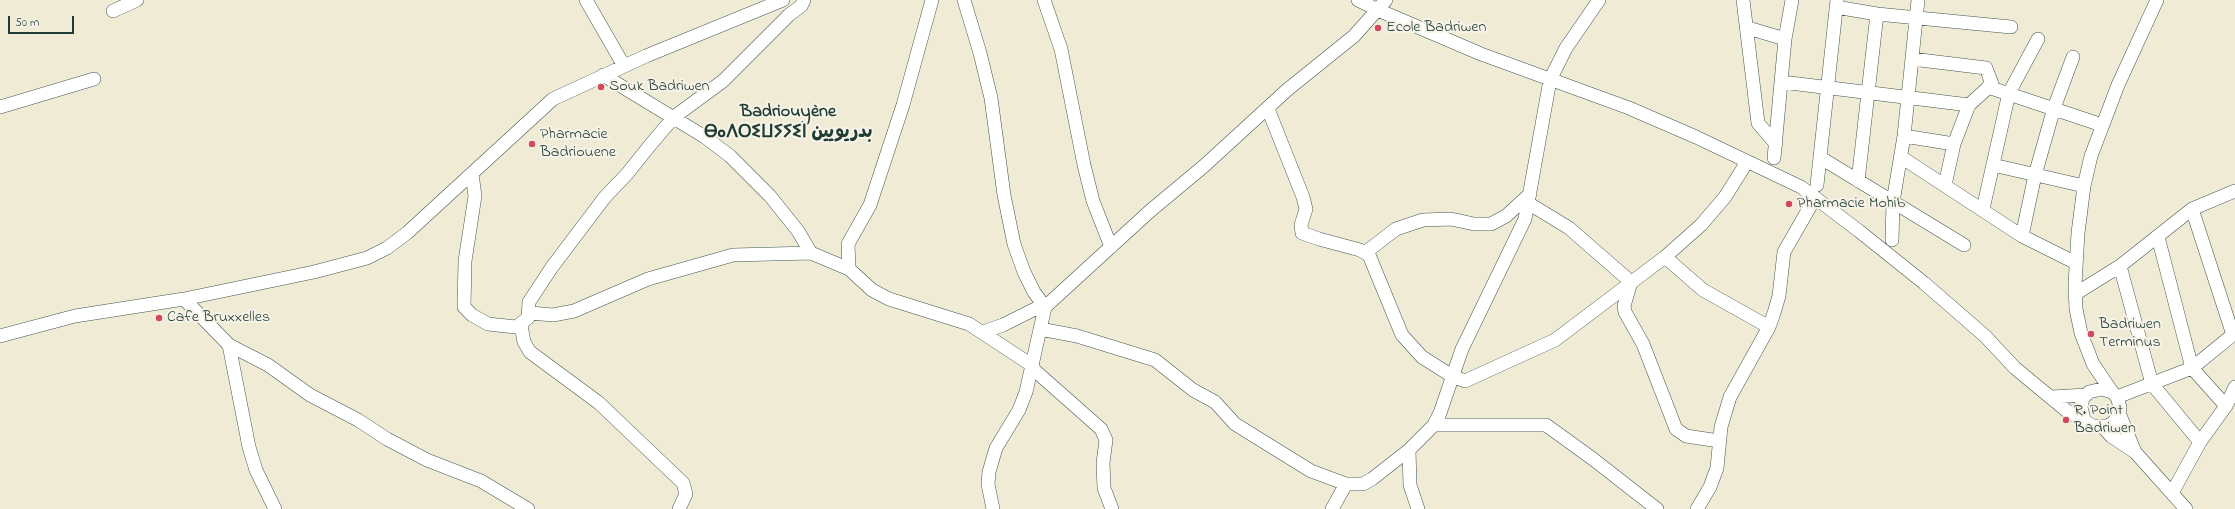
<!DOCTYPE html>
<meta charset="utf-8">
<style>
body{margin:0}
#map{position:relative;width:2235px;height:509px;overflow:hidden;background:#f0ebd5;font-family:"Indie Flower",sans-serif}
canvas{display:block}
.scale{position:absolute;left:8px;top:16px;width:66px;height:18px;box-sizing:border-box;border:2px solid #1f3d34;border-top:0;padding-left:5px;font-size:12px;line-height:14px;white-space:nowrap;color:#1f3d34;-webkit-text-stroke:3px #f7f3e8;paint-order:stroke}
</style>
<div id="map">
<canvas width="2235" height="509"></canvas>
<div class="scale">50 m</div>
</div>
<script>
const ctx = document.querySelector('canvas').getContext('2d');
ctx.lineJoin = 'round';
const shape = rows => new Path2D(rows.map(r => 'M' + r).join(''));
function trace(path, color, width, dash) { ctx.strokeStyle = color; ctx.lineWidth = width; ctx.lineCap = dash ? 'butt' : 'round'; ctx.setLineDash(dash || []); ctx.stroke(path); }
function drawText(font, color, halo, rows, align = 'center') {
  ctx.font = font + ' "Indie Flower","Playpen Sans Arabic","Noto Sans Tifinagh",sans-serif'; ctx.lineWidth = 4; ctx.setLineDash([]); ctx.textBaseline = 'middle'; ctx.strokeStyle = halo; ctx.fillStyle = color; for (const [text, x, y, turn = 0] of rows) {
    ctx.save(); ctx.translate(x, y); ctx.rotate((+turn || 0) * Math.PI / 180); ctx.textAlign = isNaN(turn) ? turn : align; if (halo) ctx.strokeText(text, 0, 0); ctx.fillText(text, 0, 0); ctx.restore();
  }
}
const minor = shape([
 [586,0,624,66],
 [964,0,980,53,991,98,1004,195,1014,244,1024,272,1034,292,1045,307],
 [1044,0,1061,49,1084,165,1093,201,1111,247],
 [1358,0,1378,10,1481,54,1629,108,1696,137,1801,187,1859,231,1924,283,1985,336,2015,368,2067,411,2093,426,2108,426,2115,421,2119,413,2120,407,2117,397,2112,392,2102,389,2089,392,2083,398,2081,407,2084,420],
 [1743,0,1758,123,1776,144],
 [1836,7,1877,14,2011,27],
 [113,11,137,0],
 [1748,28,1785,39],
 [1912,59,1986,68,1992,84,1969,105,1954,144,1945,185],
 [603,75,705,137,730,156,770,196,798,231,811,253,849,269,872,290,889,299,969,324,1033,366],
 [1782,82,1969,105],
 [1988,87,2102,125],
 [0,107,94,79],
 [1268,109,1303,197,1306,209,1301,225,1302,233,1319,239,1360,250,1369,255,1402,335,1422,357,1452,376,1465,381,1555,340,1665,257,1701,225,1725,197,1747,162],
 [1904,136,1954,144],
 [1901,157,2022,236,2076,263],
 [1774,158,1785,39,1792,0],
 [1821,158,1964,245],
 [1993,165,2084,186],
 [472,174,475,196,465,261,464,307,472,315,488,324,516,327,528,318,529,302,552,267,605,197,627,174,651,144,674,117,723,81,789,15,801,6,804,0],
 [1858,181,1877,14],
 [1817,185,1837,0],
 [1528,203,1569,228,1631,282,1624,306,1625,312,1643,344,1676,429,1686,436,1719,441],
 [1983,209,2009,93,2038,39],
 [2192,209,2233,335],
 [2022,236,2035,175,2054,108,2073,57],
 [2158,237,2192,368,2226,406],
 [1892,240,1893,202,1904,136,1918,0],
 [1366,252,1396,229,1423,220,1451,219,1474,224,1491,224,1506,216,1530,194],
 [1665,257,1703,290,1769,327],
 [2120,266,2152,384,2200,442],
 [849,269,848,244,870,205,903,105,932,0],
 [2075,294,2120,266,2192,209,2235,191],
 [184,299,229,345,249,447,256,470,275,509],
 [530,313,553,315,574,311,648,279,733,255,811,253],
 [521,325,524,342,530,352,599,403,683,483,686,494,679,509],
 [1040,329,1077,336,1155,360,1193,390,1215,402,1235,424,1311,471,1346,484,1363,484,1372,479,1409,450,1434,425,1440,413,1462,349,1525,219,1550,80,1566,48,1599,0],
 [983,332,1003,325,1043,305],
 [0,336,75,316,184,299,314,272,367,258,387,248,407,233,553,99,646,56,783,0],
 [229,345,268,365,310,395,358,420,387,439,427,460,481,481,528,509],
 [1032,368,1101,429,1106,440,1103,463,1104,488,1112,509],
 [2112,392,2093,364,2081,333,2076,309,2075,285,2078,233,2084,186,2091,156,2118,85,2157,0],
 [2052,397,2086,395],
 [2117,397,2192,368,2235,333],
 [2119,413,2135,452],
 [1434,425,1546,425,1593,459,1657,509],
 [2103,427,2111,436,2135,452,2186,509],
 [1409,450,1410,485,1418,509],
 [2172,493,2200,442,2226,406,2235,387],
 [993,509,988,484,989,472,996,448,1019,410,1026,392,1045,307,1150,211,1204,166,1287,90,1354,36,1386,0],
 [1332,509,1346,484],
 [1697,509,1710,487,1717,468,1721,427,1730,397,1769,327,1774,313,1779,296,1784,252,1815,198]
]);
trace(minor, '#3e574c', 14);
trace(minor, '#fff', 13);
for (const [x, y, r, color] of [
 [1378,28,4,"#d1495b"],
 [601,87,4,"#d1495b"],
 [532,144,4,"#d1495b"],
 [1789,204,4,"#d1495b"],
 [159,318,4,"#d1495b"],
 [2091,334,4,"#d1495b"],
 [2066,420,4,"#d1495b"]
]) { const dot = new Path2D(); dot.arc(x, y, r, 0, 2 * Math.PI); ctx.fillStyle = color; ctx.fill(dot); trace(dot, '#f7f3e8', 1.5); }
drawText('16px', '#1f3d34', '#f7f3e8', [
 ["Ecole Badriwen",1386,28],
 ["Souk Badriwen",609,87],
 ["Pharmacie",540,135],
 ["Badriouene",540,153],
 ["Pharmacie Mohib",1797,204],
 ["Cafe Bruxxelles",167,318],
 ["Badriwen",2099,325],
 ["Terminus",2099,343],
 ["R. Point",2074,411],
 ["Badriwen",2074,429]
], 'left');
drawText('bold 18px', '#1f3d34', '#f7f3e8', [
 ["Badriouyène",788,113],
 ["ⴱⴰⴷⵔⵉⵡⵢⵢⵉⵏ بدريويين",788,134]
]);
</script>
